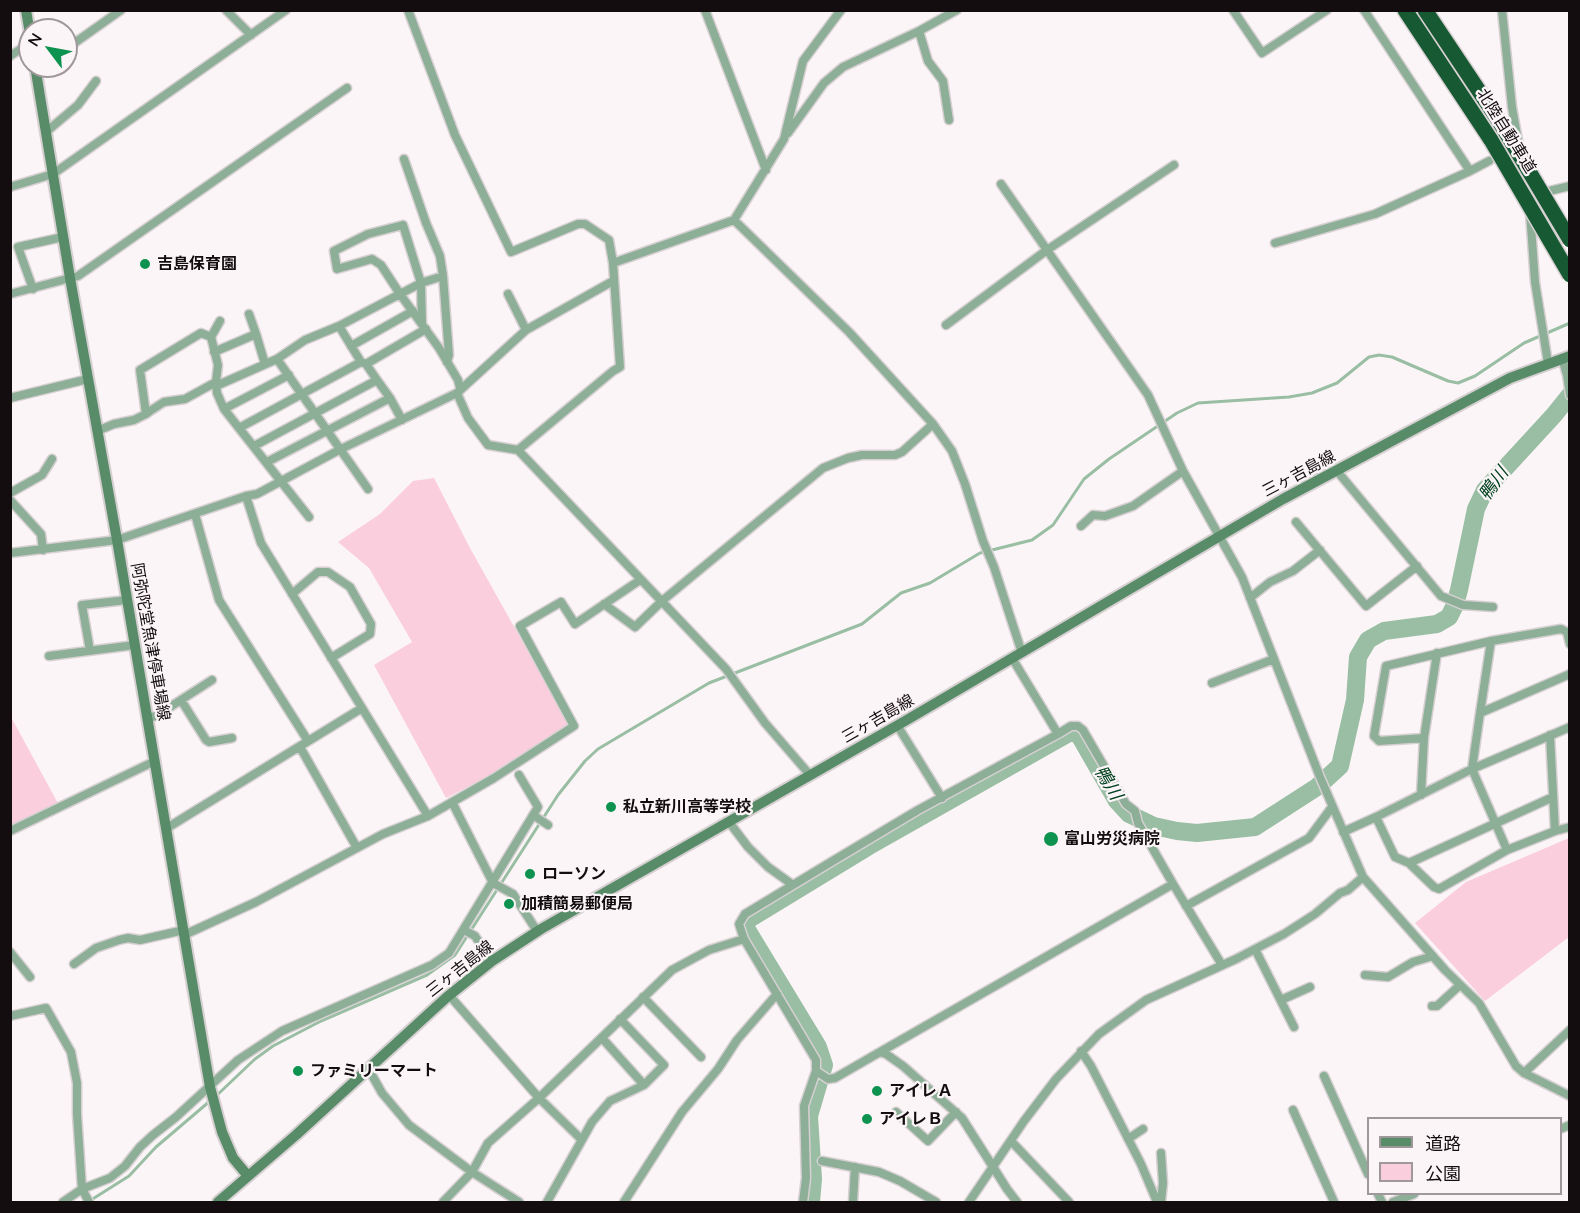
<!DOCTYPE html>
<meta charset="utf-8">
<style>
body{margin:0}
#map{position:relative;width:1580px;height:1213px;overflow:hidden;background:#fcf5f7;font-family:Quicksand,"Noto Sans JP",sans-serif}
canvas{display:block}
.frame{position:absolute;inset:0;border:12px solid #130d0f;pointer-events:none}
.legend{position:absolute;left:1367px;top:1117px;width:195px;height:78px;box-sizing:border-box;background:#fcf5f7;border:2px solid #9f989a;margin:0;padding:8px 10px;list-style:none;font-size:18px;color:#130d0f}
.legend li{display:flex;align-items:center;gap:12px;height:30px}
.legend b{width:30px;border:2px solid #9f989a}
.north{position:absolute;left:18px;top:18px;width:60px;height:60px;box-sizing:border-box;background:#fcf5f7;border:2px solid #9f989a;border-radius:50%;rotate:302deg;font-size:16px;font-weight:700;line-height:24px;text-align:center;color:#130d0f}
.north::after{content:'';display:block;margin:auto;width:21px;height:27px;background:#0e9250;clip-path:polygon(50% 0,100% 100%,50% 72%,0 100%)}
</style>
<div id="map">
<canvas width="1580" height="1213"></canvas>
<div class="frame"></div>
<ul class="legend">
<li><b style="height:8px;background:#588c68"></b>道路</li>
<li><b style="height:16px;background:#facedd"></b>公園</li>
</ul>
<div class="north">N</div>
</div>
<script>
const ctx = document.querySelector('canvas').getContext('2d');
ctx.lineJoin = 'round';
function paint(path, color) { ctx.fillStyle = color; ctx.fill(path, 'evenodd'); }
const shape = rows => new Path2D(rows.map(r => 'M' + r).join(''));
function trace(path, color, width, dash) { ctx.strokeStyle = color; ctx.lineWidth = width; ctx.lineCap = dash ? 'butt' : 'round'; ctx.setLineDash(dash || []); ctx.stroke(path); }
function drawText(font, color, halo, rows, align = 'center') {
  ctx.font = font + ' Quicksand,"Noto Sans JP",sans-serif'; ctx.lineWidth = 4.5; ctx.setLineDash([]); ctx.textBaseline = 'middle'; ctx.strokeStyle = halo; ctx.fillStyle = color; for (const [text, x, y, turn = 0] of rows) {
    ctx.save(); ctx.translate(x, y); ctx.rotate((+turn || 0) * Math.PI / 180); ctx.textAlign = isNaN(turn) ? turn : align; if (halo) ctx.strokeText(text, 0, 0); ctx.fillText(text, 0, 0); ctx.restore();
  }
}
paint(shape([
 [434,478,470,548,569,725,489,776,446,798,374,665,412,642,369,568,338,542,380,514,413,481],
 [11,717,60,807,11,831],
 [1569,838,1569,937,1485,1001,1415,923,1466,882]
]), '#facedd');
trace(shape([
 [215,1097,255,1059,273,1046,321,1021,427,975,455,955,558,795,585,761,598,749,709,683,862,624,901,593,930,583,980,553,1032,540,1053,525,1084,479,1109,459,1177,413,1198,403,1289,397,1312,393,1337,383,1369,357,1379,355,1392,357,1448,381,1458,383,1475,376,1524,343,1570,323],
 [91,1200,129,1176,156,1147,210,1101]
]), '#99bea3', 3);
trace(shape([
 [811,1202,813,1179,809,1116,824,1065,818,1047,744,925,749,919,869,846,1069,733,1078,733,1117,801,1129,814,1154,826,1177,831,1197,833,1255,827,1317,787,1340,766,1355,700,1358,657,1368,640,1384,631,1437,624,1449,617,1454,607,1459,590,1476,509,1485,490,1554,415,1570,395]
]), '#99bea3', 18);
const street = shape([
 [226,10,251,35],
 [408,10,455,135,511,252,578,224,585,224,609,240,613,263,620,367,613,371,518,450],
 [705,10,766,170],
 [1233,10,1262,53,1327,10],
 [1364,10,1470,171,1489,161],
 [1502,10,1512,107,1519,146],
 [66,49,121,10],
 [10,56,30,43],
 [949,120,943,81,928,61,919,31,957,10],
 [46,132,78,105,96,81],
 [788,133,824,83,843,67,919,31],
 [404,159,426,223,440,256,443,276],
 [1001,184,1148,395,1183,471,1242,577,1320,777,1363,877,1445,970,1479,1003,1516,1066,1524,1073,1570,1096],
 [10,187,53,174,286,10],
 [1541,193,1570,186],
 [1530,212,1535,282,1548,363],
 [734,220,849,332,933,424,952,451,965,484,983,541,994,567,1022,653],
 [403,225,421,283,400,294,381,265,372,259,337,269,334,251,368,234,403,225],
 [1275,243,1375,214,1470,171],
 [613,263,734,220,784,139,803,61,841,10],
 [33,289,18,247,63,237],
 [10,294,78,276,347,88],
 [508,294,526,330],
 [422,323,421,283,443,276,449,355,447,362],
 [946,325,1047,250,1174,165],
 [339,326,400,294,439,348,458,380,460,388],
 [256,334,265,364],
 [211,337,220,321],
 [351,346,413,311],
 [214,352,256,334,249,314],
 [1562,358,1567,375,1570,395],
 [277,359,368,489],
 [366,364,426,329],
 [216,382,217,393,224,409,309,517],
 [216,386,277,359,305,340,339,326,361,362],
 [457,393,468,418,488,445,518,450,726,669,765,723,810,775],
 [10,398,88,379],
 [390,398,402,420],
 [224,409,289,375],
 [239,428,361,362,366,364,377,380,254,446],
 [97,431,114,424,134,420,146,414,150,411,164,402,185,399,216,382,218,365,211,337,201,333,140,370,146,414],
 [267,462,390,398,377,380],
 [1337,471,1441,596,1463,605,1493,607],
 [10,493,42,475,52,459],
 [246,496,261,543,362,708],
 [10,500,41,534,43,550],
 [195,514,219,600,308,741],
 [1296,522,1366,606,1417,566],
 [1081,526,1093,515,1105,516,1133,506,1183,471],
 [10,553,117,540,246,496,257,494,341,449,457,393,526,330,613,281],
 [292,594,318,572,328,572,350,587,371,624,370,634,331,658],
 [1250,598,1270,582,1293,571,1320,550],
 [604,604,635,627,662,601,823,468,848,458,862,455,895,455,902,452,933,424],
 [89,645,82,605,127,600],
 [49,656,135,645],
 [1212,683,1274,659],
 [181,700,206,740,209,742,232,738],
 [1480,713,1491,641],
 [148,718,156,716,212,680],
 [897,725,942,798],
 [1550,735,1555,831],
 [1424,738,1379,741,1374,736,1386,666,1491,641,1561,629,1567,632,1570,644],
 [300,747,357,848],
 [1421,795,1424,738,1437,653],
 [452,802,493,883,513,894,537,931],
 [533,815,548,825],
 [428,816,494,778,574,726,520,626,561,602,575,624,640,580],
 [1376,817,1472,769,1570,727],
 [729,822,748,847,768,867,793,885],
 [167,828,362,708,428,816,383,834,256,902,184,935],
 [10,831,155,761],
 [1343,832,1376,817,1395,857,1409,863,1553,797],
 [1507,850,1472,769,1480,713,1570,674],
 [1409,863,1434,887,1439,889,1507,850,1555,831,1570,827],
 [1173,884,1222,965],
 [1186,906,1309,838,1332,807],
 [464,930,475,936,492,961],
 [1255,949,1294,1027],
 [10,952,30,977],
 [74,964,96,948,119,940,128,938,140,940,184,930],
 [1365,975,1388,977,1413,962,1433,956],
 [449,995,539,1098,582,1140],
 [643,997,701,1057],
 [1281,1000,1310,987],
 [1432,1006,1437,1006,1460,985],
 [10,1016,46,1008,71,1052,77,1083,77,1114,82,1189,89,1202],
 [620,1019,664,1065,644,1085],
 [1081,1051,1091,1066,1141,1164,1157,1202],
 [880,1052,1173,884,1138,823,1135,811,1126,804,1083,730,1078,726,1071,726,1058,734,1012,658],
 [368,1068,382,1093,409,1125,472,1172,519,1202],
 [1524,1073,1570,1030],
 [1324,1076,1368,1174],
 [1293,1110,1334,1202],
 [896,1112,928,1141,956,1112],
 [1560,1129,1570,1125],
 [1128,1139,1143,1129],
 [1011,1141,1069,1202],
 [822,1161,879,1172,900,1181,936,1202],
 [1378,1194,1382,1202],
 [63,1202,82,1189,110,1178,125,1166,140,1147,153,1135,176,1117,238,1060,282,1031,432,965,449,953,538,807,519,775],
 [443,1202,472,1172,488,1143,539,1098,672,970,709,950,744,939],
 [547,1202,592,1122,610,1101,644,1085,602,1038],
 [624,1202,682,1112,718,1069,737,1040,777,994],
 [803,1202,806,1178,804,1106,816,1071],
 [853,1202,855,1167],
 [969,1202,1024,1121,1056,1079,1099,1034,1146,1000,1236,959,1284,934,1315,914,1340,893,1348,890,1363,877],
 [1017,1202,1007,1189,962,1118,903,1066,886,1054,880,1052,835,1078,828,1079,816,1071,816,1060,744,939,739,924,745,914,831,862,918,810,1058,734],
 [1161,1202,1163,1183,1161,1153],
 [1393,1202,1414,1194]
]);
const secondary = shape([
 [26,10,30,34],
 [35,66,70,278,117,540,210,1087,222,1132,233,1158,248,1176],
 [218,1202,296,1135,447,997,492,961,541,929,905,721,1283,499,1510,378,1570,356]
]);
const highway = shape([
 [1405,10,1491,140],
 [1425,10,1499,121]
]);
trace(street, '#d7d0d2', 11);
trace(secondary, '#d7d0d2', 14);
trace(highway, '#d7d0d2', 18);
trace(street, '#8daf97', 8);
trace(secondary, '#588c68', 10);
trace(highway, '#165933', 15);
const highwayBridge = shape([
 [1499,121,1570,240],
 [1491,140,1570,275]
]);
trace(highwayBridge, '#d7d0d2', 18, []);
trace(highwayBridge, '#165933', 15);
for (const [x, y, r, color] of [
 [145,264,6,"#0e9250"],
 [611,807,6,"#0e9250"],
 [1051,839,8,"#0e9250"],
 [530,874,6,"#0e9250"],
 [509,904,6,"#0e9250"],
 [298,1071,6,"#0e9250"],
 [877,1091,6,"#0e9250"],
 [867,1119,6,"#0e9250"]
]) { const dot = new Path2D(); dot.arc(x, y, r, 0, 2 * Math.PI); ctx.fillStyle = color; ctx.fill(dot); trace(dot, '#fcf5f7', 2); }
drawText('16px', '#130d0f', '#fcf5f7', [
 ["北陸自動車道",1506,131,58],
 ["三ヶ吉島線",1299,474,-28],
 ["阿弥陀堂魚津停車場線",150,642,80],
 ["三ヶ吉島線",878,719,-30],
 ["三ヶ吉島線",460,969,-38]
]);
drawText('bold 16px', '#130d0f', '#fcf5f7', [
 ["吉島保育園",157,264],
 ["私立新川高等学校",623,807],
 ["富山労災病院",1064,839],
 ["ローソン",542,874],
 ["加積簡易郵便局",521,904],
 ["ファミリーマート",310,1071],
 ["アイレＡ",889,1091],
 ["アイレＢ",879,1119]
], 'left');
drawText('italic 18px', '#00411f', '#fcf5f7', [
 ["鴨川",1494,484,-54],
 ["鴨川",1108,783,59]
]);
</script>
